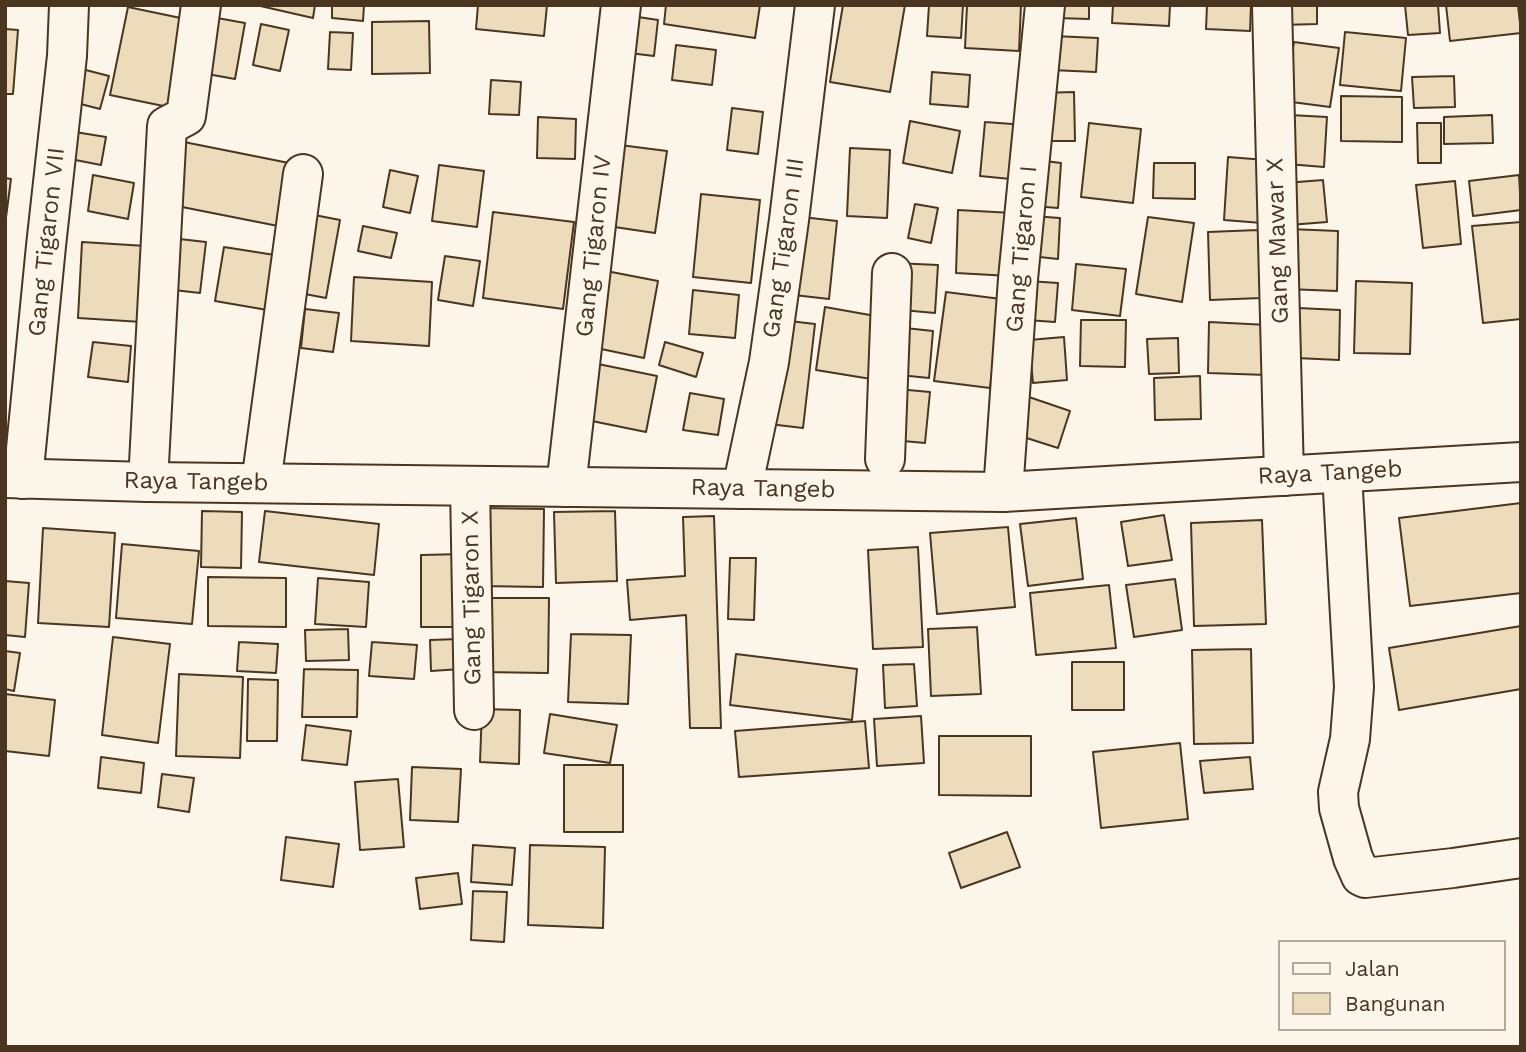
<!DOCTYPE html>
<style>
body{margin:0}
#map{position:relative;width:1526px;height:1052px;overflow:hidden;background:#fbf6e9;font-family:"Work Sans",sans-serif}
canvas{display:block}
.frame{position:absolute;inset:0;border:7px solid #4a3520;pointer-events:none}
.legend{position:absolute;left:1278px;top:940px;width:228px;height:91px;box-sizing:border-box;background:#fbf6e9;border:2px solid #b4a999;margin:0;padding:9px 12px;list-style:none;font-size:21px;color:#4a3520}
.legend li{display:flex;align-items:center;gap:14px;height:35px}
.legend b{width:35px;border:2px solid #b4a999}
</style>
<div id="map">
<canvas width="1526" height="1052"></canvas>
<div class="frame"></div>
<ul class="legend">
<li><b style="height:9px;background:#fbf6e9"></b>Jalan</li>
<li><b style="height:19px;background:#ecdcbc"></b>Bangunan</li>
</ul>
</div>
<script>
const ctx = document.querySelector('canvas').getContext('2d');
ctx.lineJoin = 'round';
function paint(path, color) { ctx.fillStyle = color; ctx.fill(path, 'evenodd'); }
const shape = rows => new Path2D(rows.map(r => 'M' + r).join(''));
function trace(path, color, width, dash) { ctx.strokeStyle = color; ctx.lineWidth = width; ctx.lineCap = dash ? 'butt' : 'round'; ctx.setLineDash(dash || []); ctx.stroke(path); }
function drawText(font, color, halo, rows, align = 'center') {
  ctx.font = font + ' "Work Sans",sans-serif'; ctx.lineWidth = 5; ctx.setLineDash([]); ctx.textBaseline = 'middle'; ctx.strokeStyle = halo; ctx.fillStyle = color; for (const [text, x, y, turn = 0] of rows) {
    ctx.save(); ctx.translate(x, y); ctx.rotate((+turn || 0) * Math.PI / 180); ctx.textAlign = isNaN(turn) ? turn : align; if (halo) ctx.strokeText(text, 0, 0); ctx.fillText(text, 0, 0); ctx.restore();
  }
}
const building = shape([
 [256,5,315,5,313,18,256,5],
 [332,5,364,5,363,21,332,18,332,5],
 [478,5,547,5,544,36,476,29,478,5],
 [666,5,760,5,755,38,664,24,666,5],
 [843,5,905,5,890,92,830,82,843,5],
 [929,5,963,5,961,38,927,36,929,5],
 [967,5,1021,5,1019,51,965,48,967,5],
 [1056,5,1089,5,1089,19,1056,18,1056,5],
 [1113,5,1170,5,1169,26,1112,23,1113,5],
 [1207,5,1251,5,1250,31,1206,29,1207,5],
 [1282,5,1317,5,1317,24,1282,25,1282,5],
 [1405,5,1438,5,1440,33,1408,35,1405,5],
 [1446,5,1518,5,1521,33,1450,41,1446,5],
 [128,7,195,21,178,109,110,95,128,7],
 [625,15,658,20,654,56,621,52,625,15],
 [206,16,245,23,235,79,196,72,206,16],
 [429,21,430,73,372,74,372,22,429,21],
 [261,24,289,30,280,71,253,65,261,24],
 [5,29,18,30,13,94,5,94,5,29],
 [330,32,353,33,351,70,328,69,330,32],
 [1345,32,1406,38,1401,91,1340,85,1345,32],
 [1053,36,1098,38,1096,72,1051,70,1053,36],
 [1294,42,1339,48,1330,107,1284,101,1294,42],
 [676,45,716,50,712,85,672,80,676,45],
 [78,68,109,76,100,109,69,101,78,68],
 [932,72,970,75,968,107,930,104,932,72],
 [1454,76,1455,107,1414,108,1412,77,1454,76],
 [491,80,521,82,519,115,489,114,491,80],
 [1074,92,1075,141,1040,141,1039,93,1074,92],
 [1341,96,1402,97,1402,142,1341,141,1341,96],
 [732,108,763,112,758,154,727,150,732,108],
 [1290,115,1327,117,1324,167,1287,164,1290,115],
 [1492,115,1493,143,1444,144,1444,117,1492,115],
 [538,117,576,119,575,159,537,158,538,117],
 [910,121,960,131,952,173,903,163,910,121],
 [985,122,1026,125,1021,180,980,176,985,122],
 [1089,123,1141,129,1133,203,1081,197,1089,123],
 [1417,123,1441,123,1441,163,1418,163,1417,123],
 [69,131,106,137,101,165,65,158,69,131],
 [179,141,289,163,278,226,167,204,179,141],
 [612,144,667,151,655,233,601,225,612,144],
 [850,148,890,150,887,218,847,216,850,148],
 [1228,157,1266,160,1262,223,1224,220,1228,157],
 [1037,160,1061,163,1058,208,1033,206,1037,160],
 [1154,163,1195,163,1195,199,1153,198,1154,163],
 [439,165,484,171,477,227,432,221,439,165],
 [390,170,418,176,410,213,383,207,390,170],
 [93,175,134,183,128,219,88,211,93,175],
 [1519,175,1521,210,1473,216,1469,181,1519,175],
 [5,178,11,179,5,225,5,178],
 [1323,180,1327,222,1289,225,1285,183,1323,180],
 [1455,181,1461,244,1423,248,1416,185,1455,181],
 [701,194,760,200,751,283,693,277,701,194],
 [915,204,938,208,931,243,908,238,915,204],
 [958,210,1013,213,1010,276,956,273,958,210],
 [493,212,574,222,563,309,483,298,493,212],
 [304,213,340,220,326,298,289,291,304,213],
 [1032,216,1060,218,1058,259,1030,256,1032,216],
 [802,217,837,221,829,299,794,295,802,217],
 [1148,217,1194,223,1182,302,1136,294,1148,217],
 [1521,222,1521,319,1483,323,1472,226,1521,222],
 [363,226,397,233,391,258,358,251,363,226],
 [1289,229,1338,231,1337,291,1287,289,1289,229],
 [1258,230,1261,298,1210,300,1208,232,1258,230],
 [171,238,206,242,200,293,165,289,171,238],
 [82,242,146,246,142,322,78,318,82,242],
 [224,247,281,256,273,311,215,301,224,247],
 [445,256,480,261,473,306,438,300,445,256],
 [895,263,938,265,935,313,891,309,895,263],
 [1076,264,1126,269,1120,316,1072,310,1076,264],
 [601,270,658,281,644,358,587,346,601,270],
 [354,277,432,282,429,346,351,341,354,277],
 [1028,281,1058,283,1055,322,1026,320,1028,281],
 [1356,281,1412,283,1410,354,1354,353,1356,281],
 [693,290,739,295,735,338,689,334,693,290],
 [946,292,1001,299,990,388,934,381,946,292],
 [825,307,881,317,871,379,816,370,825,307],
 [1298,308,1340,310,1339,360,1296,358,1298,308],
 [305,309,339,313,333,352,301,348,305,309],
 [781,320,815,324,803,428,769,424,781,320],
 [1081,320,1126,320,1125,367,1080,366,1081,320],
 [1209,322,1268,325,1267,375,1208,373,1209,322],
 [896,327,933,331,929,378,890,374,896,327],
 [1064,337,1067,380,1033,383,1029,340,1064,337],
 [1178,338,1179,373,1149,374,1147,339,1178,338],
 [93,342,131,346,128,382,88,377,93,342],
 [665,342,703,353,696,377,659,365,665,342],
 [593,363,657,376,646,432,582,419,593,363],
 [1200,376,1201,419,1155,420,1154,378,1200,376],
 [875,387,930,392,925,443,870,438,875,387],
 [690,393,724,399,718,435,683,430,690,393],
 [1026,396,1070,411,1058,448,1014,434,1026,396],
 [1521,503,1521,593,1410,606,1399,518,1521,503],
 [480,508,544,509,543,587,480,586,480,508],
 [202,511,242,512,241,568,201,567,202,511],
 [265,511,379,524,374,575,259,562,265,511],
 [615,511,617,581,556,583,554,512,615,511],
 [1164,515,1172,560,1128,566,1121,522,1164,515],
 [714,516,721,728,690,728,686,615,630,620,627,580,685,576,683,517,714,516],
 [1076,518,1083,579,1028,586,1020,524,1076,518],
 [1262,520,1266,624,1194,626,1191,523,1262,520],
 [1008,527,1015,607,937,614,930,533,1008,527],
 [43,528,115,533,109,627,38,623,43,528],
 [122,544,199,551,192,624,116,618,122,544],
 [918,547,923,647,873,649,868,550,918,547],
 [464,554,465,627,421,627,421,555,464,554],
 [730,558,756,558,754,620,728,619,730,558],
 [208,577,286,578,286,627,208,626,208,577],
 [318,578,369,582,366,627,315,624,318,578],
 [1175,579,1182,630,1134,637,1126,585,1175,579],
 [5,581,29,583,25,637,5,635,5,581],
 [1109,585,1116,648,1036,655,1030,593,1109,585],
 [482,598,549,598,548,673,482,672,482,598],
 [1521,626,1521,689,1399,710,1389,648,1521,626],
 [977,627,981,694,931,696,928,629,977,627],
 [348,629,349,660,306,661,305,630,348,629],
 [571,634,631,635,628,704,568,702,571,634],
 [113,637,170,644,158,743,102,735,113,637],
 [459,639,461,669,431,671,430,640,459,639],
 [239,642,278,644,276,673,237,671,239,642],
 [372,642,417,645,414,679,369,676,372,642],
 [1251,649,1253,743,1194,744,1192,650,1251,649],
 [5,651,20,653,14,691,5,689,5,651],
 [736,654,857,669,852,720,730,705,736,654],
 [1072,662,1124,662,1124,710,1072,710,1072,662],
 [914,664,917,706,885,708,883,665,914,664],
 [304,669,358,670,357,717,302,717,304,669],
 [179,674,243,677,240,758,176,756,179,674],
 [248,679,278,680,277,741,247,741,248,679],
 [5,694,55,700,49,756,5,751,5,694],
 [482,709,520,710,519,764,480,762,482,709],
 [550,714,617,725,610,763,544,753,550,714],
 [921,716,924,763,877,766,874,719,921,716],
 [865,721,869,768,739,777,735,731,865,721],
 [306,725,351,731,347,765,302,760,306,725],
 [939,736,1031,736,1031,796,939,795,939,736],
 [1180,743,1188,819,1101,828,1093,752,1180,743],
 [101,757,144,763,141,793,98,788,101,757],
 [1250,757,1253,789,1204,793,1200,761,1250,757],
 [564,765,623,765,623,832,564,832,564,765],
 [412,767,461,769,458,822,410,820,412,767],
 [162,774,194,778,189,812,158,807,162,774],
 [398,779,404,847,360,850,355,782,398,779],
 [1007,832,1020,867,961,888,949,853,1007,832],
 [286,837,339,844,333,887,281,880,286,837],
 [473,845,515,848,512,885,471,882,473,845],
 [530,845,605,847,603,928,528,925,530,845],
 [458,873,462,904,420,909,416,878,458,873],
 [473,891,507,892,504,942,471,940,473,891]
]);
paint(building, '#ecdcbc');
trace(building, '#4a3520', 2);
const minor = shape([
 [1272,5,1284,476],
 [885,459,892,273],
 [1342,473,1354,687,1350,739,1338,792,1339,808,1353,858,1361,876,1365,878,1453,868,1521,858],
 [23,479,46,246,67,56,69,5],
 [148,482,167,126,186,116,201,5],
 [261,483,303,174],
 [470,486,474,710],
 [566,487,621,5],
 [742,489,769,362,789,220,815,5],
 [1003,492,1018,279,1045,5]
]);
const tertiary = shape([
 [5,478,148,482,1003,492,1521,462]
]);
trace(minor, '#4a3520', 42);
trace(tertiary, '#4a3520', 42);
trace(minor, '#fbf6e9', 38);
trace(tertiary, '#fbf6e9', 38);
drawText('24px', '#4a3520', '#fbf6e9', [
 ["Gang Mawar X",1278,241,-92],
 ["Gang Tigaron VII",47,242,-84],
 ["Gang Tigaron IV",594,246,-84],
 ["Gang Tigaron III",784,248,-82],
 ["Gang Tigaron I",1022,249,-85],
 ["Raya Tangeb",1330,473,-3],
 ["Raya Tangeb",196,482,1],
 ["Raya Tangeb",763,489,1],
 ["Gang Tigaron X",472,598,-91]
]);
</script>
